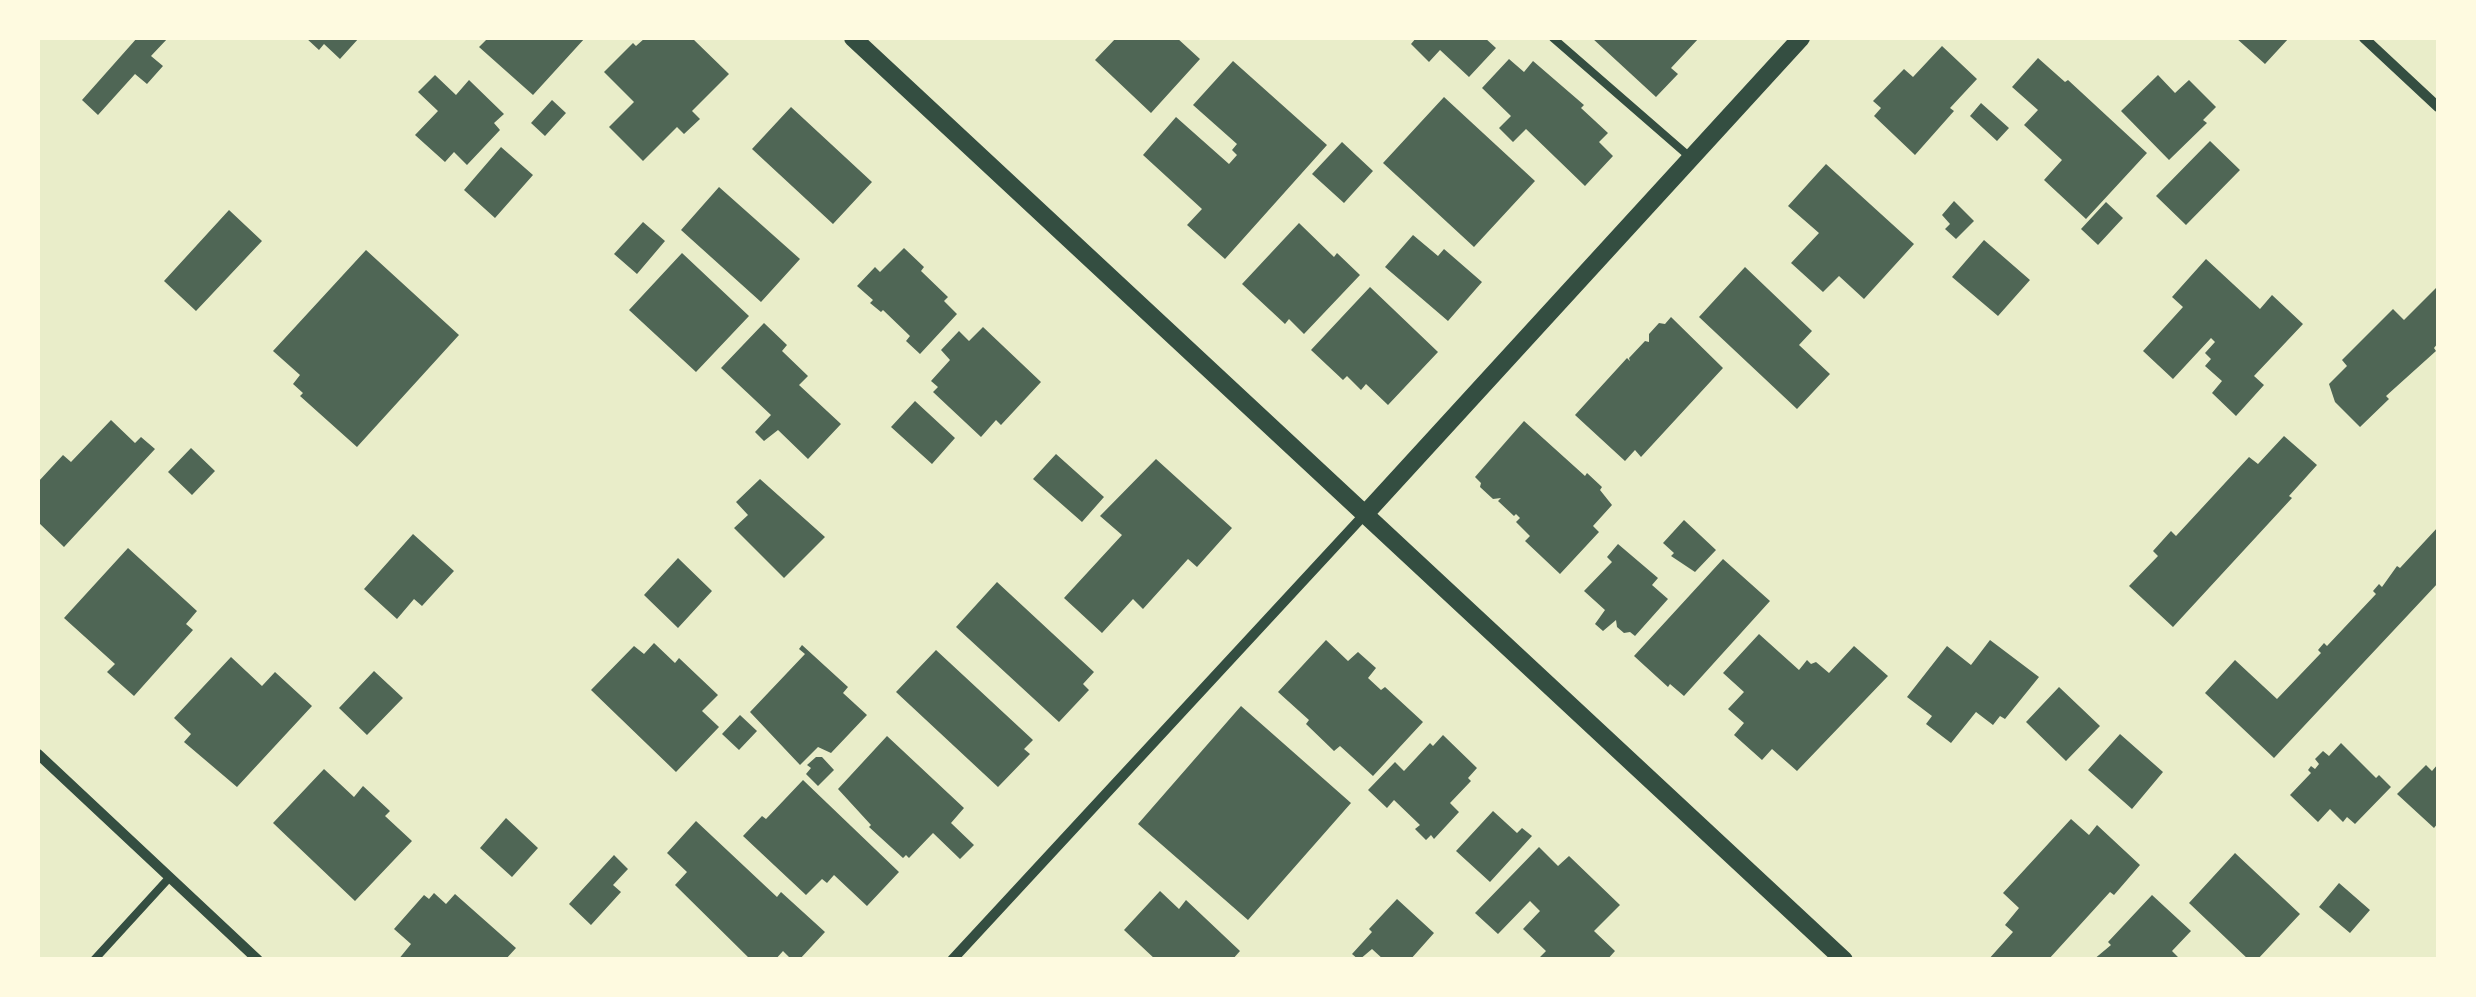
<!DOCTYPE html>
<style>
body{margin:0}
#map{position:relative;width:2476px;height:997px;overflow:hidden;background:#e9edc9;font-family:"Fira Sans Condensed",sans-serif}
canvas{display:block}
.frame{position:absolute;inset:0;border:40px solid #fefae0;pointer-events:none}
</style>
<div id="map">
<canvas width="2476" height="997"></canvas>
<div class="frame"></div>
</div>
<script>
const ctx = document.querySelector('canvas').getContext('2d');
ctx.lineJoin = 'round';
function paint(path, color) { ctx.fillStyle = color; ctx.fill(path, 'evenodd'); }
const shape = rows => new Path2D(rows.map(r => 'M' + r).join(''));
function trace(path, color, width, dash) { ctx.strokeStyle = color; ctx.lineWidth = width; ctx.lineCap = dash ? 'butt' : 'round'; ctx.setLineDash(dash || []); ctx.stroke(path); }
paint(shape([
 [137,38,168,38,151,56,163,66,147,84,135,74,98,115,82,100],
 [306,38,359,38,340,59,324,44,319,50],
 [488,38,585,38,533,95,479,47],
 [645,38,692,38,729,74,692,111,700,119,684,134,677,127,643,161,609,127,634,102,604,72,633,43,636,46],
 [1116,38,1177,38,1200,59,1151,113,1095,60],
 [1416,38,1485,38,1496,48,1469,77,1440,50,1429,62,1411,44],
 [1592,38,1699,38,1671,68,1678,74,1656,97],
 [2236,38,2289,38,2265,64],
 [1942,46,1977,79,1950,108,1954,111,1915,155,1874,116,1881,108,1873,101,1904,69,1913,77],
 [2038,58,2065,82,2068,80,2147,153,2086,219,2044,180,2062,160,2024,125,2038,110,2012,87],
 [1509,59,1524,72,1533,61,1584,105,1581,108,1608,133,1599,142,1613,156,1585,186,1526,129,1513,142,1499,128,1511,116,1482,88],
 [1233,61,1327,145,1225,259,1187,225,1202,209,1143,155,1176,117,1229,164,1237,155,1232,150,1237,144,1193,105],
 [435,75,456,95,469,80,504,114,494,123,500,130,467,165,454,152,445,162,415,135,438,111,418,92],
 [2158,75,2175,93,2189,80,2216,107,2203,120,2207,123,2169,160,2121,111],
 [1444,97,1535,181,1474,247,1383,163],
 [552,100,566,113,545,136,531,123],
 [1981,103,2009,128,1997,141,1970,116],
 [791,107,872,182,833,224,752,149],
 [2210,141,2240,170,2186,225,2156,196],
 [1342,142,1373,171,1344,203,1312,174],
 [501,147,533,175,495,218,464,190],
 [1826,164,1914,244,1864,299,1839,276,1823,292,1791,263,1819,233,1788,206],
 [719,187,800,259,761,302,681,230],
 [1954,201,1974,221,1956,239,1945,229,1950,224,1942,215],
 [2106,202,2123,218,2098,245,2081,229],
 [229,210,262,241,196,311,164,281],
 [643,222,665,241,637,274,614,254],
 [1299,223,1334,257,1337,253,1360,275,1304,334,1289,319,1285,324,1242,284],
 [1413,235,1438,256,1444,249,1482,282,1448,321,1385,267],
 [1984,240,2030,280,1998,316,1952,277],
 [904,248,924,267,921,271,948,297,944,301,957,314,920,354,906,341,910,336,883,310,881,312,870,303,873,300,857,286,875,267,880,272],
 [366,250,459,335,357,447,300,396,303,393,293,384,300,375,273,351],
 [682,253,749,316,696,372,629,310],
 [2206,259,2260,309,2272,295,2303,324,2254,376,2264,385,2236,416,2212,393,2222,381,2205,366,2211,359,2205,353,2215,342,2211,338,2173,379,2143,351,2183,307,2172,297],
 [1745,267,1812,331,1799,345,1830,374,1797,409,1699,317],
 [2438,286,2438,343,2434,348,2436,351,2386,396,2389,399,2360,427,2335,402,2329,384,2347,366,2342,360,2393,309,2404,320],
 [1370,287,1438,352,1388,405,1366,384,1361,390,1347,376,1343,380,1311,350],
 [1671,317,1723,368,1641,457,1635,450,1625,461,1575,415,1627,358,1630,361,1629,358,1645,341,1649,342,1649,334,1659,323,1665,324],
 [764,323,787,345,782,351,808,376,799,385,841,424,808,459,778,430,764,441,755,432,771,415,721,368],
 [983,327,1041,382,1001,425,996,420,981,437,933,392,938,387,931,381,950,360,941,350,959,331,969,341],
 [915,401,955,438,932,464,891,427],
 [111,420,135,443,141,437,155,449,64,547,38,522,38,482,63,455,71,462],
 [1524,421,1585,476,1587,473,1602,487,1600,490,1612,505,1593,526,1599,532,1560,574,1525,541,1530,536,1516,522,1520,518,1516,514,1514,516,1498,501,1501,498,1493,499,1480,487,1481,483,1475,477],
 [2284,436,2317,465,2289,496,2292,498,2173,627,2129,586,2158,556,2153,551,2171,531,2176,536,2249,457,2258,464],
 [191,448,215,471,192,495,168,472],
 [1056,454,1104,497,1082,522,1033,479],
 [1156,459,1232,528,1197,567,1188,559,1143,609,1133,599,1102,633,1064,598,1122,535,1100,516],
 [760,479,825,537,784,578,734,528,748,515,736,502],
 [1684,520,1716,550,1695,572,1671,556,1674,553,1663,543],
 [2438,527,2438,583,2274,758,2205,693,2235,660,2277,699,2321,653,2318,650,2324,643,2327,646,2376,594,2373,591,2379,584,2382,587,2397,566,2400,568],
 [413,534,454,571,422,606,414,599,397,619,364,589],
 [1618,544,1658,578,1652,585,1668,599,1635,636,1630,632,1624,633,1617,627,1616,620,1603,631,1595,624,1605,610,1584,591,1612,562,1607,557],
 [128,548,197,611,186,624,193,630,134,696,107,672,115,664,64,618],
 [678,558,712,591,678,628,644,595],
 [1723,559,1770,601,1684,696,1670,684,1668,687,1634,656],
 [997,582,1094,672,1083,684,1089,690,1059,722,956,627],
 [1759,634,1799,670,1807,660,1811,664,1816,662,1829,673,1854,646,1888,676,1797,771,1772,749,1762,760,1734,735,1744,723,1728,709,1744,692,1723,673],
 [1326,640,1348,661,1358,652,1376,668,1368,678,1381,690,1385,687,1423,722,1373,776,1340,746,1334,751,1306,724,1309,720,1278,692],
 [1990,640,2039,677,2005,719,2000,716,1993,725,1976,712,1951,743,1926,724,1932,716,1907,697,1947,646,1971,665],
 [654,643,675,663,679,658,718,695,702,711,719,727,676,772,591,690,634,646,644,654],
 [802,645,848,687,843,693,867,715,831,753,818,747,800,765,750,712,805,654,799,649],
 [936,650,1033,740,1024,749,1030,754,998,787,896,692],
 [231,657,262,686,275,672,312,706,237,787,184,742,191,734,174,718],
 [374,671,403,698,367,735,339,708],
 [2059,687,2100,726,2066,761,2026,722],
 [1241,706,1351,803,1248,920,1138,824],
 [740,715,757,731,739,750,722,734],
 [2120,734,2163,772,2132,809,2088,770],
 [1443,735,1477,768,1468,778,1471,781,1450,803,1459,812,1434,839,1431,835,1426,840,1415,829,1420,825,1394,800,1387,808,1368,790,1395,762,1404,771,1430,743,1433,746],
 [887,736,964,808,951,823,974,845,960,859,933,833,909,858,906,855,903,858,869,827,871,825,838,789],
 [2341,743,2376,778,2379,775,2391,787,2355,824,2347,817,2343,822,2330,809,2318,822,2290,795,2311,773,2308,770,2311,766,2315,769,2319,764,2315,759,2323,751,2329,756],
 [816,757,822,757,834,770,818,786,806,774,811,768,807,765],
 [2438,764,2438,823,2434,828,2397,794,2426,765,2432,771],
 [324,769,354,797,363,786,390,811,385,816,412,841,355,901,273,823],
 [803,780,899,872,867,906,834,875,827,883,822,879,806,895,743,836,762,816,766,819],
 [1493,811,1517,833,1522,828,1532,836,1490,882,1456,851],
 [506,818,538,848,512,877,480,848],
 [2071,819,2089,835,2097,825,2140,865,2114,895,2110,892,2048,960,1988,960,2013,932,2005,925,2019,908,2003,893],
 [696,821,777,897,781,892,825,932,799,960,792,960,783,951,775,960,751,960,675,885,687,872,667,853],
 [1539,847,1558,866,1569,856,1620,905,1594,931,1615,951,1607,960,1537,960,1546,951,1523,929,1540,911,1530,901,1498,934,1475,913],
 [2235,853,2300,914,2257,960,2249,960,2189,903],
 [614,855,628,869,613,885,621,892,591,925,569,904],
 [2339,883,2370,910,2350,933,2319,907],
 [1160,891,1179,909,1186,900,1240,951,1232,960,1156,960,1124,930],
 [434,893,446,904,455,894,516,948,505,960,398,960,411,944,394,929,424,895,429,899],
 [2152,895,2191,931,2172,951,2181,960,2093,960,2111,945,2108,942],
 [1397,899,1434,933,1410,960,1384,960,1372,949,1359,960,1352,954,1372,932,1369,929]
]), '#4f6655');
trace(shape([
 [1553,38,1691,158],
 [94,960,169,878]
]), '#344e41', 8);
trace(shape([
 [2364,38,2438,107],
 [38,754,258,960],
 [952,960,1365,514]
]), '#344e41', 10);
trace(shape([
 [853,38,1844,960],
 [1366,513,1801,38]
]), '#344e41', 18);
</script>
